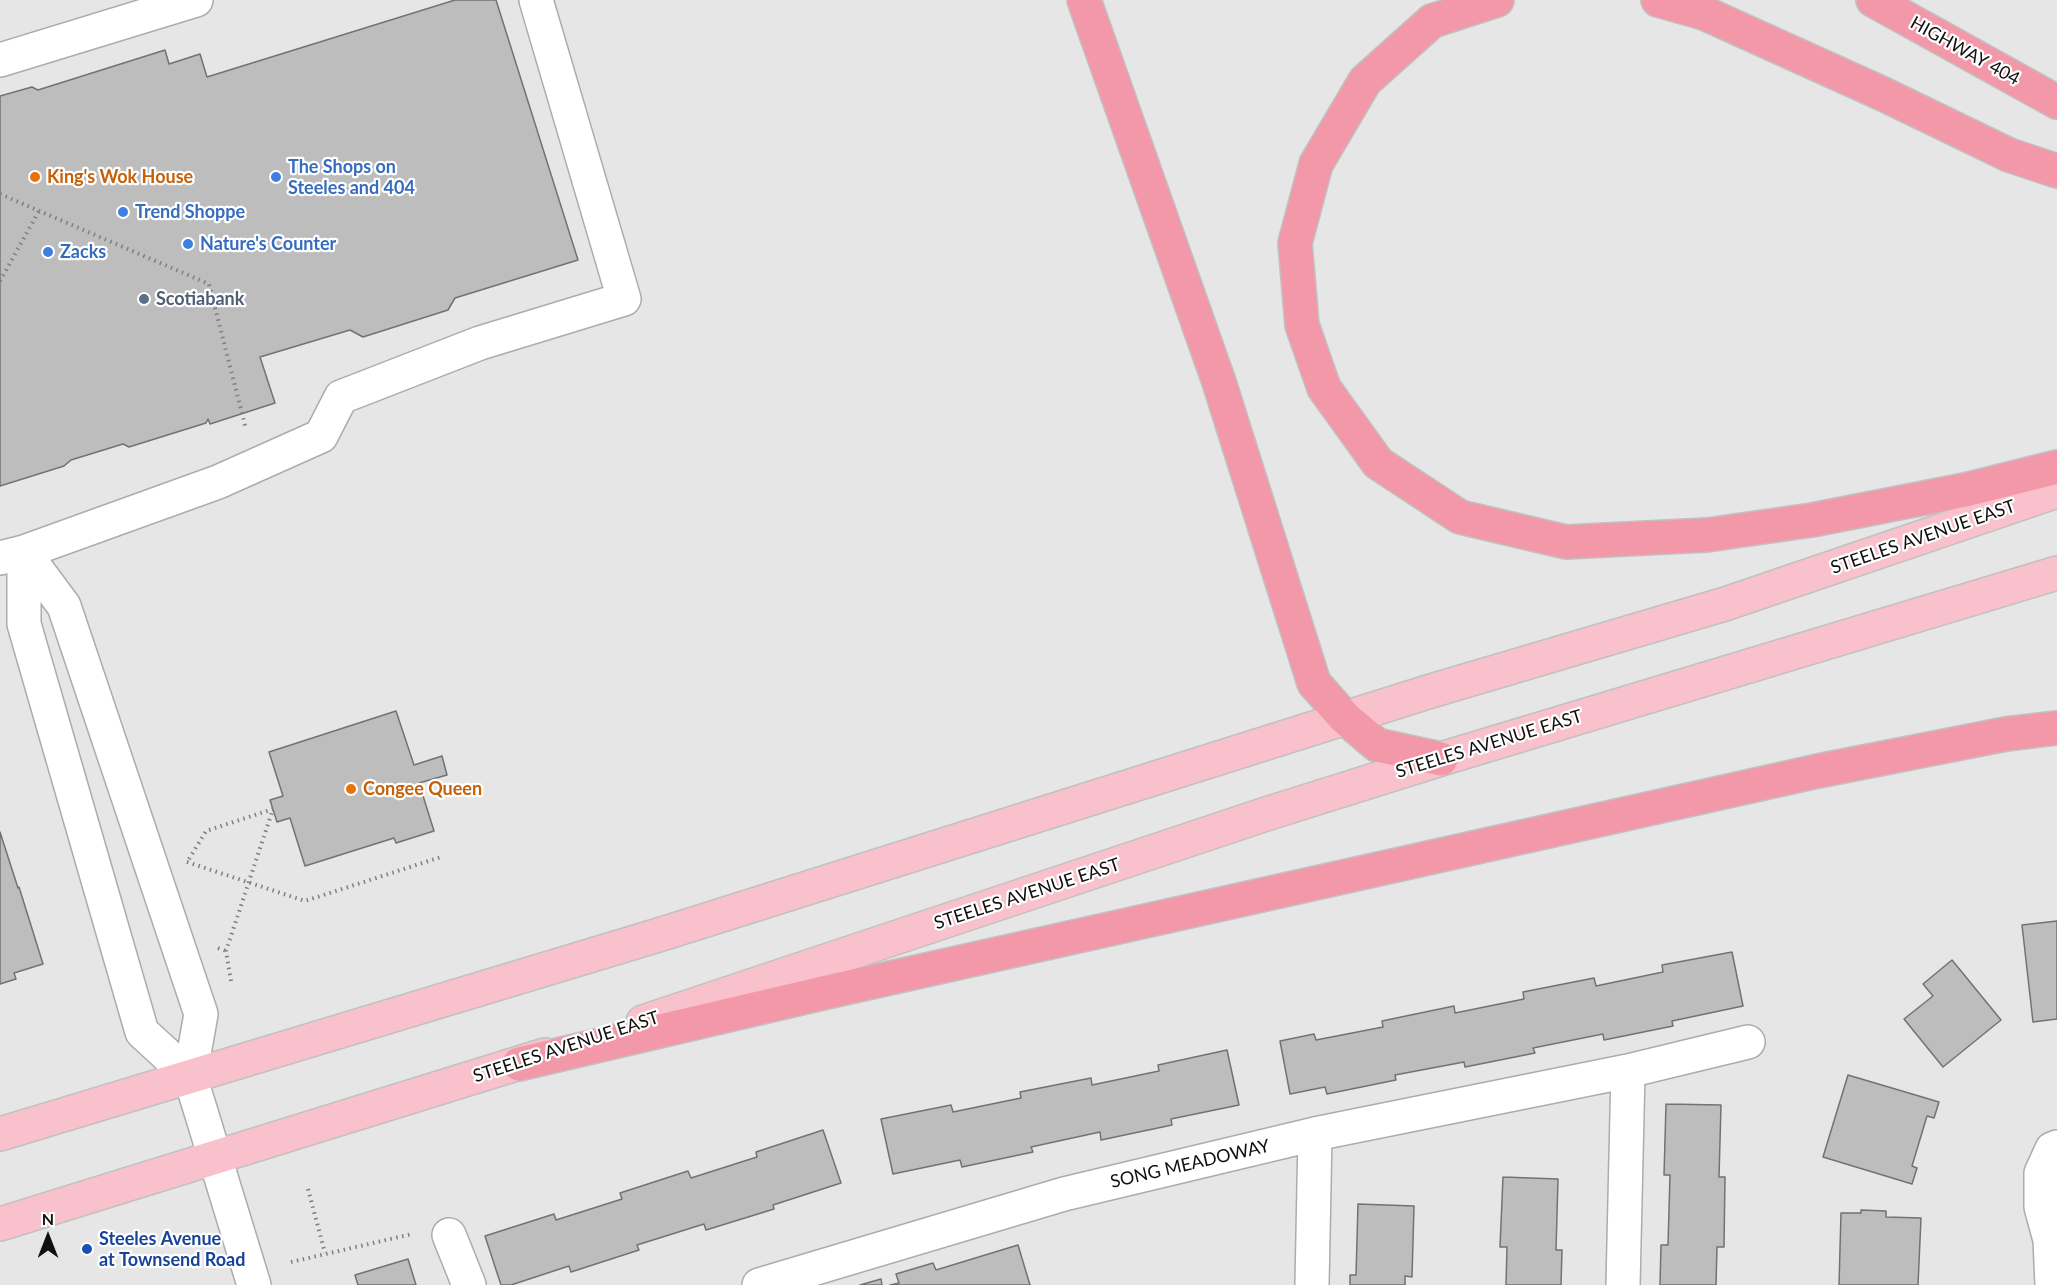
<!DOCTYPE html>
<style>
body{margin:0}
#map{position:relative;width:2057px;height:1285px;overflow:hidden;background:#e6e6e7;font-family:Lato,sans-serif}
canvas{display:block}
.north{position:absolute;left:18px;top:1207px;width:60px;height:60px;-webkit-text-stroke:4px #fff;paint-order:stroke;rotate:0deg;font-size:16px;font-weight:700;line-height:24px;text-align:center;color:#101010}
.north::after{content:'';display:block;margin:auto;width:21px;height:27px;background:#101010;clip-path:polygon(50% 0,100% 100%,50% 72%,0 100%)}
</style>
<div id="map">
<canvas width="2057" height="1285"></canvas>
<div class="north">N</div>
</div>
<script>
const ctx = document.querySelector('canvas').getContext('2d');
ctx.lineJoin = 'round';
function paint(path, color) { ctx.fillStyle = color; ctx.fill(path, 'evenodd'); }
const shape = rows => new Path2D(rows.map(r => 'M' + r).join(''));
function trace(path, color, width, dash) { ctx.strokeStyle = color; ctx.lineWidth = width; ctx.lineCap = dash ? 'butt' : 'round'; ctx.setLineDash(dash || []); ctx.stroke(path); }
function drawText(font, color, halo, rows, align = 'center') {
  ctx.font = font + ' Lato,sans-serif'; ctx.lineWidth = 4.5; ctx.setLineDash([]); ctx.textBaseline = 'middle'; ctx.strokeStyle = halo; ctx.fillStyle = color; for (const [text, x, y, turn = 0] of rows) {
    ctx.save(); ctx.translate(x, y); ctx.rotate((+turn || 0) * Math.PI / 180); ctx.textAlign = isNaN(turn) ? turn : align; if (halo) ctx.strokeText(text, 0, 0); ctx.fillText(text, 0, 0); ctx.restore();
  }
}
const building = shape([
 [455,0,496,0,578,260,455,298,448,310,363,337,350,330,260,357,275,403,210,424,208,419,206,423,129,447,123,444,71,460,64,466,0,486,0,96,32,87,38,90,165,50,169,64,200,54,207,77,455,0],
 [396,711,414,765,442,756,447,775,419,783,434,831,396,843,394,838,305,866,290,818,277,822,270,800,283,796,269,752,396,711],
 [0,832,18,888,19,887,43,964,14,973,16,979,0,984,0,832],
 [2057,921,2057,1019,2033,1022,2022,925,2057,921],
 [1732,952,1743,1006,1672,1021,1673,1026,1604,1040,1603,1034,1533,1048,1535,1053,1465,1067,1464,1062,1395,1075,1396,1080,1327,1094,1325,1087,1290,1094,1280,1041,1314,1034,1316,1040,1383,1027,1382,1021,1454,1006,1455,1013,1524,999,1523,992,1594,978,1596,986,1663,972,1662,965,1732,952],
 [1952,960,2001,1020,1943,1067,1904,1019,1933,996,1923,984,1952,960],
 [1227,1050,1239,1105,1171,1119,1172,1125,1101,1140,1100,1132,1031,1147,1033,1152,962,1167,960,1160,893,1174,881,1119,951,1105,953,1112,1021,1098,1020,1092,1091,1078,1092,1085,1159,1071,1158,1065,1227,1050],
 [1848,1075,1939,1102,1934,1118,1927,1116,1912,1166,1917,1168,1912,1184,1823,1157,1848,1075],
 [1666,1104,1721,1105,1719,1177,1725,1177,1724,1247,1717,1247,1716,1285,1660,1285,1661,1245,1668,1245,1670,1175,1664,1175,1666,1104],
 [823,1130,841,1183,773,1205,774,1209,706,1230,704,1224,637,1245,639,1250,571,1272,569,1266,511,1285,501,1285,485,1236,554,1214,556,1220,622,1199,620,1193,688,1171,691,1178,757,1157,756,1152,823,1130],
 [1503,1177,1558,1179,1556,1250,1562,1250,1561,1285,1506,1285,1507,1247,1500,1247,1503,1177],
 [1358,1204,1414,1206,1412,1277,1405,1276,1405,1285,1350,1285,1350,1275,1356,1275,1358,1204],
 [1861,1210,1886,1211,1886,1217,1921,1218,1918,1285,1839,1285,1841,1213,1861,1213,1861,1210],
 [1018,1245,1030,1285,890,1285,899,1283,896,1274,933,1263,936,1270,1018,1245],
 [408,1259,416,1285,358,1285,355,1275,408,1259],
 [881,1279,882,1285,860,1285,881,1279]
]);
paint(building, '#bebdbe');
trace(building, '#737273', 1.5);
const minor = shape([
 [0,60,196,0],
 [24,552,64,606,201,1014,190,1076,254,1285],
 [24,552,24,624,142,1032,190,1076],
 [0,558,24,552,218,482,321,436,341,397,480,343,624,299,536,0],
 [1628,1071,1748,1042],
 [449,1235,469,1285],
 [759,1285,1064,1194,1315,1134,1628,1071,1623,1285],
 [1312,1285,1315,1134],
 [2052,1285,2050,1240,2041,1207,2041,1173,2052,1149,2057,1147]
]);
const major = shape([
 [643,1022,1266,814,1441,759,2057,573],
 [0,1134,665,933,1431,691,1725,604,2057,491],
 [0,1224,545,1055]
]);
const highway = shape([
 [1084,0,1219,382,1314,683,1345,718,1377,745,1441,759],
 [1497,0,1432,21,1365,81,1316,164,1295,243,1302,325,1324,388,1378,463,1460,517,1566,542,1707,535,1812,520,1965,490,2057,467],
 [1658,0,1704,13,1883,94,2009,155,2057,171],
 [1873,0,2057,102],
 [519,1064,827,992,1818,771,2006,734,2057,728]
]);
trace(minor, '#acacae', 36);
trace(major, '#c1c1c1', 36);
trace(highway, '#c1c1c1', 36);
trace(shape([
 [0,194,209,284,246,429],
 [0,281,39,211],
 [189,859,206,831,273,809],
 [187,862,305,901,441,857],
 [218,948,226,951],
 [231,981,226,951,273,809],
 [308,1189,325,1253],
 [291,1262,412,1234]
]), '#7f7f80', 4, [1.5, 4.5]);
trace(minor, '#fff', 33);
trace(major, '#f8c1cb', 33);
trace(highway, '#f398a9', 33);
for (const [x, y, r, color] of [
 [35,177,6,"#e8710a"],
 [276,177,6,"#3f7fe0"],
 [123,212,6,"#3f7fe0"],
 [188,244,6,"#3f7fe0"],
 [48,252,6,"#3f7fe0"],
 [144,299,6,"#5c6f8a"],
 [351,789,6,"#e8710a"],
 [87,1249,6,"#1a4fb4"]
]) { const dot = new Path2D(); dot.arc(x, y, r, 0, 2 * Math.PI); ctx.fillStyle = color; ctx.fill(dot); trace(dot, '#fff', 2); }
drawText('18px', '#101010', '#fff', [
 ["HIGHWAY 404",1965,51,29],
 ["STEELES AVENUE EAST",1923,537,-19],
 ["STEELES AVENUE EAST",1489,744,-17],
 ["STEELES AVENUE EAST",1027,894,-18],
 ["STEELES AVENUE EAST",566,1047,-18],
 ["SONG MEADOWAY",1190,1164,-13]
]);
drawText('bold 18px', '#366cbe', '#fff', [
 ["The Shops on",288,167],
 ["Steeles and 404",288,188],
 ["Trend Shoppe",135,212],
 ["Nature's Counter",200,244],
 ["Zacks",60,252]
], 'left');
drawText('bold 18px', '#c56008', '#fff', [
 ["King's Wok House",47,177],
 ["Congee Queen",363,789]
], 'left');
drawText('bold 18px', '#4e5e75', '#fff', [
 ["Scotiabank",156,299]
], 'left');
drawText('bold 18px', '#164399', '#fff', [
 ["Steeles Avenue",99,1239],
 ["at Townsend Road",99,1260]
], 'left');
</script>
